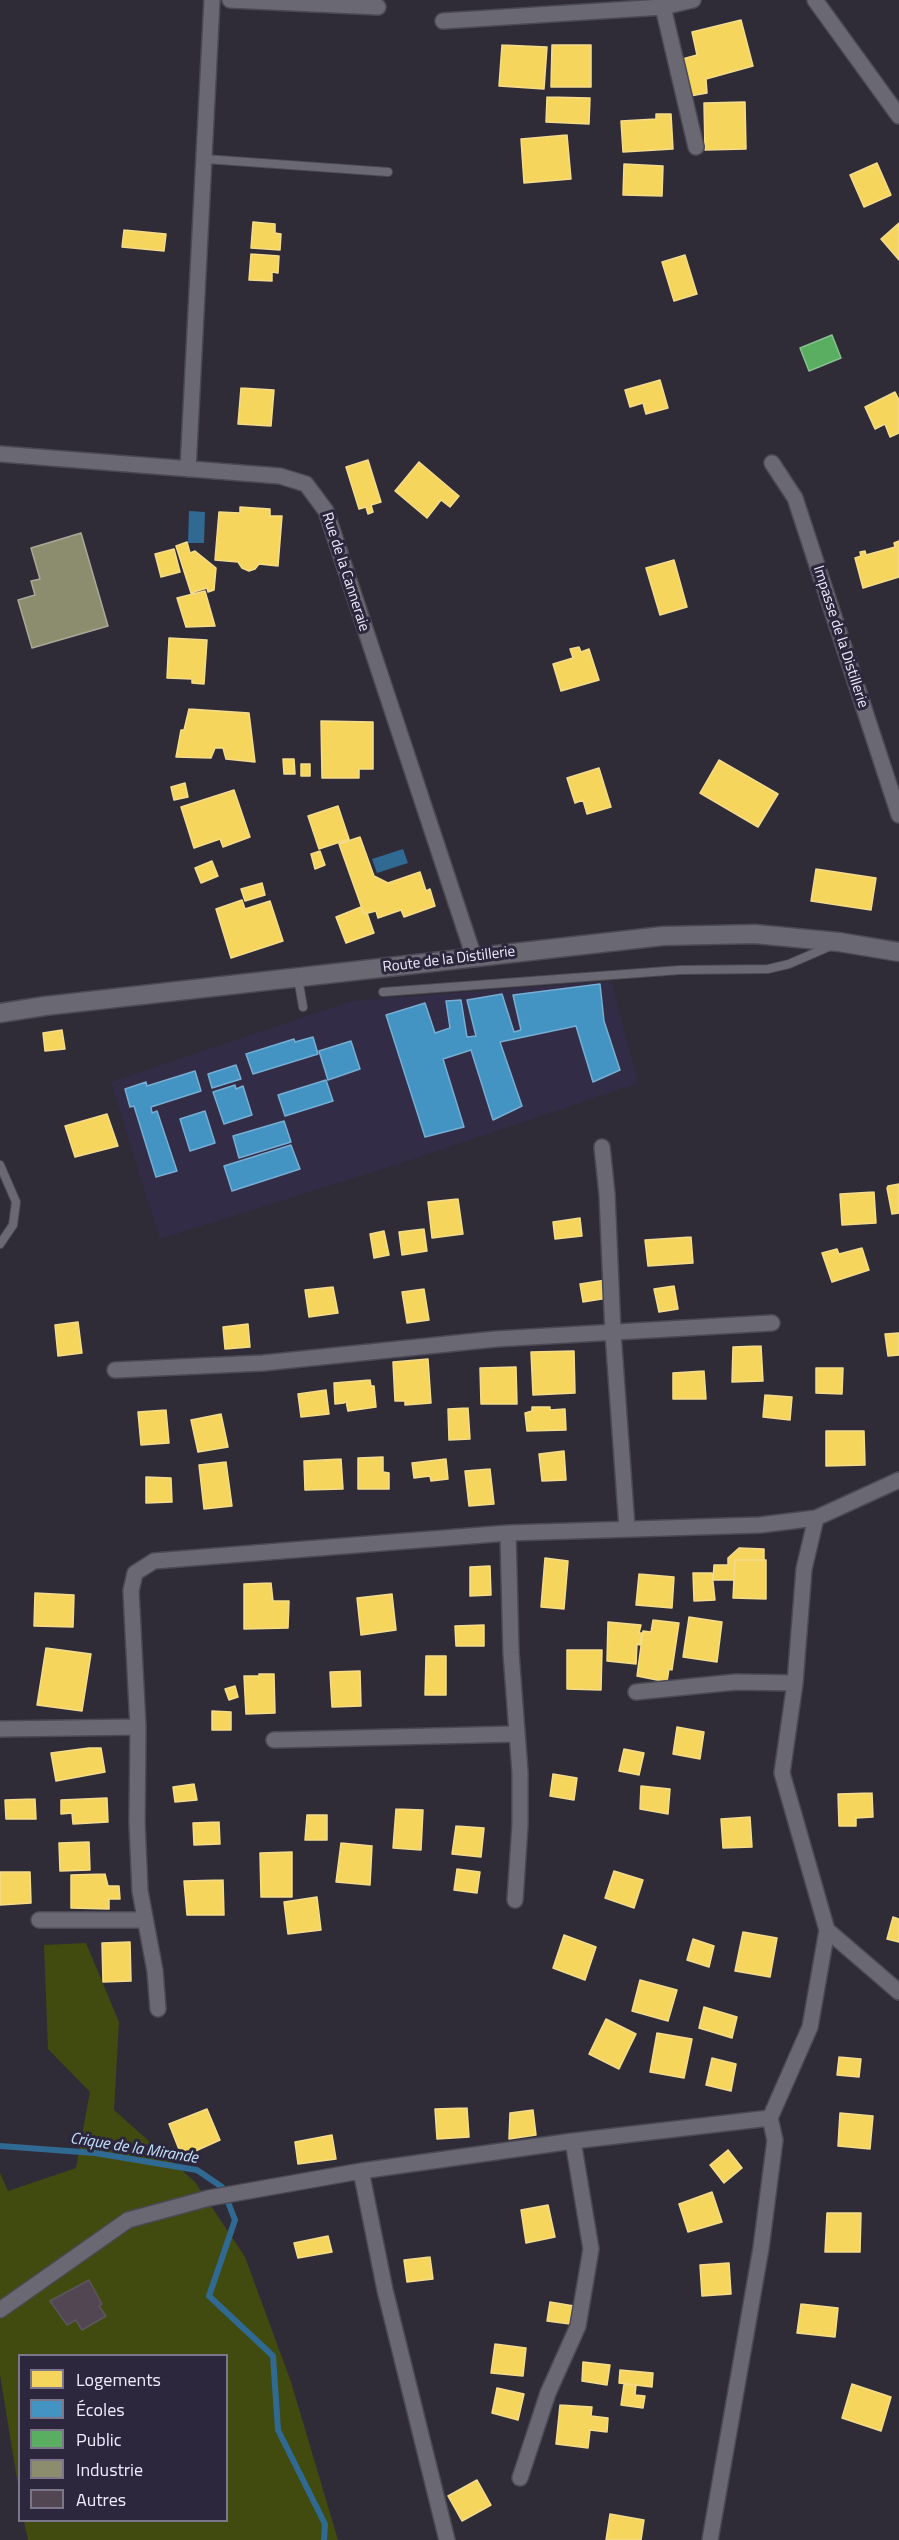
<!DOCTYPE html>
<meta charset="utf-8">
<style>
body{margin:0}
#map{position:relative;width:899px;height:2540px;overflow:hidden;background:#2f2c38;font-family:"Titillium Web",sans-serif}
canvas{display:block}
.legend{position:absolute;left:18px;top:2354px;width:210px;height:168px;box-sizing:border-box;background:#2d273d;border:2px solid #7b7689;margin:0;padding:8px 10px;list-style:none;font-size:18px;color:#efecfb}
.legend li{display:flex;align-items:center;gap:12px;height:30px}
.legend b{width:30px;border:2px solid #7b7689}
</style>
<div id="map">
<canvas width="899" height="2540"></canvas>
<ul class="legend">
<li><b style="height:16px;background:#f6d55c"></b>Logements</li>
<li><b style="height:16px;background:#4393c3"></b>Écoles</li>
<li><b style="height:16px;background:#5aae61"></b>Public</li>
<li><b style="height:16px;background:#8c8c6e"></b>Industrie</li>
<li><b style="height:16px;background:#524653"></b>Autres</li>
</ul>
</div>
<script>
const ctx = document.querySelector('canvas').getContext('2d');
ctx.lineJoin = 'round';
function paint(path, color) { ctx.fillStyle = color; ctx.fill(path, 'evenodd'); }
const shape = rows => new Path2D(rows.map(r => 'M' + r).join(''));
function trace(path, color, width, dash) { ctx.strokeStyle = color; ctx.lineWidth = width; ctx.lineCap = dash ? 'butt' : 'round'; ctx.setLineDash(dash || []); ctx.stroke(path); }
function drawText(font, color, halo, rows, align = 'center') {
  ctx.font = font + ' "Titillium Web",sans-serif'; ctx.lineWidth = 6; ctx.setLineDash([]); ctx.textBaseline = 'middle'; ctx.strokeStyle = halo; ctx.fillStyle = color; for (const [text, x, y, turn = 0] of rows) {
    ctx.save(); ctx.translate(x, y); ctx.rotate((+turn || 0) * Math.PI / 180); ctx.textAlign = isNaN(turn) ? turn : align; if (halo) ctx.strokeText(text, 0, 0); ctx.fillText(text, 0, 0); ctx.restore();
  }
}
paint(shape([
 [611,981,638,1083,401,1163,160,1239,111,1082,351,1001]
]), '#332c46');
paint(shape([
 [86,1943,119,2022,114,2110,195,2182,245,2257,291,2382,338,2540,28,2540,24,2521,226,2520,226,2356,20,2356,19,2491,0,2375,0,2173,8,2191,76,2168,90,2092,48,2049,44,1945]
]), '#414b0f');
paint(shape([
 [189,511,205,512,204,543,188,543],
 [403,849,408,863,377,873,372,859]
]), '#306992');
const homes = shape([
 [741,20,753,66,706,79,707,93,690,96,679,60,697,55,692,32,741,20],
 [502,45,547,47,544,89,499,86,502,45],
 [552,45,591,45,591,87,551,87,552,45],
 [547,97,590,98,589,124,546,122,547,97],
 [745,102,746,149,705,150,704,103,745,102],
 [656,114,671,114,673,149,623,152,621,121,656,119,656,114],
 [567,135,571,179,524,183,521,139,567,135],
 [877,163,891,195,864,207,850,175,877,163],
 [624,164,663,166,662,196,623,195,624,164],
 [253,222,275,224,275,233,281,234,280,250,251,248,253,222],
 [899,223,899,260,881,239,899,223],
 [124,230,166,234,164,251,122,247,124,230],
 [251,254,279,256,278,273,272,272,272,281,249,280,251,254],
 [685,255,697,294,674,301,662,262,685,255],
 [660,380,668,408,646,414,643,403,630,407,625,390,660,380],
 [241,388,274,390,271,426,238,424,241,388],
 [895,392,899,400,899,433,890,437,885,424,875,429,865,407,895,392],
 [368,460,381,502,371,505,373,512,368,514,366,507,359,509,346,467,368,460],
 [419,462,459,496,450,507,441,500,427,518,395,491,419,462],
 [240,507,270,509,270,516,282,516,278,566,259,564,255,569,249,571,242,568,238,562,215,560,219,512,240,513,240,507],
 [899,541,899,577,863,588,855,558,861,556,860,552,865,551,866,555,895,547,894,543,899,541],
 [187,542,190,553,195,551,216,568,214,590,208,592,207,588,191,593,176,546,187,542],
 [174,549,180,572,161,577,155,554,174,549],
 [674,560,687,607,660,615,646,568,674,560],
 [205,591,215,626,186,627,177,598,205,591],
 [169,638,207,640,204,684,192,683,192,679,167,678,169,638],
 [579,647,581,652,589,649,599,680,561,691,553,664,573,658,570,649,579,647],
 [189,709,249,713,255,762,226,759,223,748,215,748,211,758,176,757,181,730,184,730,189,709],
 [321,721,373,722,373,769,359,769,359,778,322,778,321,721],
 [283,759,294,759,295,774,284,774,283,759],
 [719,760,778,794,758,827,700,793,719,760],
 [301,764,310,764,310,776,301,776,301,764],
 [599,768,611,807,587,814,583,800,575,803,567,778,599,768],
 [185,783,188,797,174,800,171,787,185,783],
 [234,790,250,837,223,847,220,839,194,848,181,807,234,790],
 [338,806,349,839,319,849,308,816,338,806],
 [360,837,374,876,388,883,420,872,426,891,430,889,435,906,404,917,401,910,378,918,376,911,364,914,339,844,360,837],
 [320,851,325,865,315,869,311,854,320,851],
 [212,861,218,876,201,883,195,868,212,861],
 [816,869,876,878,871,910,811,901,816,869],
 [262,883,265,895,245,901,241,889,262,883],
 [242,900,245,909,270,901,283,941,231,958,216,909,242,900],
 [361,907,364,914,367,913,374,933,346,943,336,917,361,907],
 [62,1030,65,1049,45,1051,43,1033,62,1030],
 [107,1114,118,1146,75,1157,65,1126,107,1114],
 [899,1184,899,1213,892,1214,887,1188,888,1186,899,1184],
 [874,1192,876,1223,842,1225,840,1194,874,1192],
 [458,1199,463,1234,432,1238,428,1202,458,1199],
 [580,1218,582,1236,555,1239,553,1222,580,1218],
 [424,1229,427,1251,402,1255,399,1232,424,1229],
 [384,1231,389,1255,374,1258,370,1234,384,1231],
 [691,1237,693,1263,648,1266,645,1240,691,1237],
 [862,1248,869,1270,832,1282,822,1253,837,1249,839,1254,862,1248],
 [606,1280,608,1298,583,1302,580,1284,606,1280],
 [674,1286,678,1309,659,1312,654,1289,674,1286],
 [333,1287,338,1313,309,1317,305,1290,333,1287],
 [424,1289,429,1320,407,1323,402,1292,424,1289],
 [78,1322,82,1353,58,1356,55,1325,78,1322],
 [248,1324,250,1347,225,1349,223,1327,248,1324],
 [899,1333,899,1355,888,1356,885,1334,899,1333],
 [761,1346,763,1381,732,1382,733,1347,761,1346],
 [574,1351,575,1393,533,1395,531,1352,574,1351],
 [428,1359,431,1403,405,1405,405,1401,395,1401,393,1362,428,1359],
 [516,1367,517,1404,481,1404,480,1368,516,1367],
 [816,1368,843,1368,842,1394,816,1393,816,1368],
 [704,1371,706,1399,673,1399,673,1373,704,1371],
 [370,1380,371,1386,374,1386,376,1407,348,1411,346,1401,344,1403,335,1404,334,1383,370,1380],
 [326,1390,329,1414,301,1417,298,1394,326,1390],
 [765,1395,792,1397,790,1420,763,1417,765,1395],
 [532,1407,550,1407,550,1410,565,1409,566,1430,527,1431,525,1413,532,1411,532,1407],
 [468,1408,470,1439,449,1440,448,1409,468,1408],
 [166,1410,169,1443,141,1445,138,1412,166,1410],
 [221,1414,228,1447,198,1452,191,1420,221,1414],
 [826,1431,864,1431,865,1465,826,1466,826,1431],
 [564,1451,566,1480,542,1481,539,1454,564,1451],
 [383,1457,383,1472,389,1473,389,1489,358,1489,358,1458,383,1457],
 [341,1459,343,1489,305,1490,304,1461,341,1459],
 [446,1459,448,1479,431,1481,430,1476,414,1478,412,1463,446,1459],
 [226,1462,232,1506,204,1509,199,1465,226,1462],
 [490,1469,494,1504,469,1506,465,1471,490,1469],
 [146,1477,171,1478,172,1502,146,1503,146,1477],
 [739,1548,764,1549,764,1560,735,1560,734,1580,713,1580,714,1565,728,1565,728,1558,739,1548],
 [545,1558,568,1561,564,1609,541,1607,545,1558],
 [735,1560,766,1560,766,1599,733,1598,735,1560],
 [490,1566,491,1595,470,1596,470,1567,490,1566],
 [693,1573,712,1573,715,1600,694,1601,693,1573],
 [639,1574,674,1577,672,1608,636,1605,639,1574],
 [271,1583,273,1601,289,1601,288,1628,244,1629,244,1584,271,1583],
 [35,1593,74,1595,73,1627,34,1626,35,1593],
 [392,1594,396,1630,361,1635,357,1598,392,1594],
 [689,1617,722,1622,717,1662,683,1657,689,1617],
 [653,1620,679,1623,672,1670,669,1669,667,1682,637,1676,643,1631,651,1632,653,1620],
 [608,1622,641,1625,639,1633,642,1633,640,1645,637,1644,636,1664,607,1661,608,1622],
 [484,1625,484,1646,456,1646,455,1626,484,1625],
 [46,1648,91,1654,82,1711,37,1705,46,1648],
 [567,1650,602,1650,601,1690,567,1689,567,1650],
 [426,1656,446,1656,446,1695,425,1695,426,1656],
 [360,1671,361,1706,332,1707,330,1672,360,1671],
 [259,1674,274,1674,275,1713,246,1714,244,1676,259,1676,259,1674],
 [235,1686,238,1697,229,1700,225,1689,235,1686],
 [212,1711,231,1712,231,1730,212,1730,212,1711],
 [677,1727,704,1732,700,1759,673,1754,677,1727],
 [89,1748,101,1748,105,1772,56,1781,51,1753,89,1748],
 [624,1749,644,1753,639,1775,619,1771,624,1749],
 [553,1774,577,1778,574,1800,550,1796,553,1774],
 [194,1784,197,1800,175,1802,173,1787,194,1784],
 [641,1786,670,1789,668,1814,640,1809,641,1786],
 [872,1793,873,1817,856,1818,856,1826,839,1826,838,1794,872,1793],
 [107,1798,108,1822,73,1824,72,1813,61,1814,61,1800,107,1798],
 [35,1799,36,1819,6,1819,5,1800,35,1799],
 [396,1809,423,1810,421,1850,393,1848,396,1809],
 [307,1815,327,1815,327,1840,305,1840,307,1815],
 [750,1817,752,1847,723,1848,721,1819,750,1817],
 [219,1822,220,1844,194,1845,193,1823,219,1822],
 [456,1826,484,1828,481,1857,452,1854,456,1826],
 [89,1842,90,1870,60,1871,59,1843,89,1842],
 [341,1843,372,1846,370,1885,336,1882,341,1843],
 [292,1852,292,1897,261,1897,260,1853,292,1852],
 [457,1869,480,1872,477,1893,454,1890,457,1869],
 [614,1871,643,1880,634,1908,605,1898,614,1871],
 [0,1872,30,1872,31,1903,0,1905,0,1872],
 [105,1874,108,1886,119,1886,120,1899,109,1899,109,1909,71,1908,71,1875,105,1874],
 [223,1880,224,1915,187,1915,184,1881,223,1880],
 [317,1897,321,1930,288,1934,284,1902,317,1897],
 [893,1917,899,1919,899,1942,887,1939,893,1917],
 [743,1932,777,1938,770,1977,735,1971,743,1932],
 [564,1935,596,1947,585,1980,553,1968,564,1935],
 [693,1939,714,1946,709,1967,687,1960,693,1939],
 [130,1942,131,1981,103,1982,102,1943,130,1942],
 [640,1980,677,1990,668,2021,632,2011,640,1980],
 [704,2007,737,2017,732,2038,699,2028,704,2007],
 [606,2019,636,2034,619,2069,589,2054,606,2019],
 [657,2033,692,2039,684,2078,650,2072,657,2033],
 [839,2057,861,2059,859,2077,837,2075,839,2057],
 [712,2058,736,2064,731,2091,706,2085,712,2058],
 [467,2108,469,2137,437,2139,435,2109,467,2108],
 [207,2109,220,2140,182,2157,169,2124,207,2109],
 [533,2110,536,2135,509,2139,510,2113,533,2110],
 [840,2113,873,2116,870,2149,838,2146,840,2113],
 [332,2135,336,2159,298,2164,295,2142,332,2135],
 [728,2150,742,2168,724,2183,710,2165,728,2150],
 [712,2192,722,2222,688,2232,679,2204,712,2192],
 [548,2205,555,2237,526,2243,521,2210,548,2205],
 [827,2213,861,2213,860,2252,825,2252,827,2213],
 [328,2236,332,2252,298,2258,294,2243,328,2236],
 [430,2257,433,2279,407,2282,404,2260,430,2257],
 [729,2263,731,2294,702,2296,700,2265,729,2263],
 [550,2302,574,2306,570,2324,547,2321,550,2302],
 [801,2304,838,2308,835,2337,797,2333,801,2304],
 [495,2344,526,2348,523,2376,491,2373,495,2344],
 [583,2362,610,2365,607,2385,582,2381,583,2362],
 [620,2370,653,2373,652,2387,619,2383,620,2370],
 [624,2384,636,2385,635,2395,645,2396,643,2408,621,2405,624,2384],
 [852,2384,891,2397,881,2431,842,2418,852,2384],
 [497,2388,524,2394,518,2420,492,2413,497,2388],
 [560,2405,592,2407,591,2416,608,2418,607,2432,590,2430,588,2448,556,2444,560,2405],
 [477,2480,491,2505,462,2521,448,2496,477,2480],
 [610,2514,644,2520,641,2540,606,2540,610,2514]
]);
paint(homes, '#f6d55c');
trace(homes, '#f4dc8c', 1.5);
const schools = shape([
 [600,984,604,1021,620,1070,593,1082,576,1026,500,1042,522,1106,493,1120,471,1050,443,1059,464,1127,425,1137,386,1015,425,1003,435,1033,450,1028,446,1001,461,1000,467,1037,476,1036,467,1000,502,994,514,1032,521,1030,513,995,600,984],
 [313,1037,318,1054,253,1074,246,1054,294,1039,295,1042,313,1037],
 [351,1041,360,1069,328,1080,319,1051,351,1041],
 [236,1065,241,1079,212,1088,208,1074,236,1065],
 [195,1071,201,1091,151,1107,152,1113,157,1111,177,1171,156,1177,134,1106,130,1107,125,1089,146,1082,147,1086,195,1071],
 [326,1080,333,1101,285,1116,278,1095,326,1080],
 [235,1085,236,1089,243,1086,252,1115,224,1124,213,1092,235,1085],
 [205,1111,215,1143,190,1151,180,1119,205,1111],
 [284,1121,291,1142,239,1158,233,1136,284,1121],
 [291,1145,300,1169,232,1191,224,1166,291,1145]
]);
paint(schools, '#4393c3');
trace(schools, '#77aed4', 1.5);
const public = shape([
 [832,335,841,358,809,371,800,348,832,335]
]);
paint(public, '#5aae61');
trace(public, '#87c18f', 1.5);
const industry = shape([
 [81,533,108,626,32,648,18,600,35,595,31,581,40,579,31,548,81,533]
]);
paint(industry, '#8c8c6e');
trace(industry, '#aaa998', 1.5);
trace(shape([
 [0,2146,95,2153,197,2170,222,2187,235,2220,209,2296,273,2356,278,2430,325,2524,324,2540]
]), '#306992', 6);
const building = shape([
 [89,2280,102,2304,99,2306,106,2316,82,2330,76,2320,67,2325,50,2301,89,2280]
]);
paint(building, '#524653');
trace(building, '#5c565e', 1.5);
const service = shape([
 [205,159,388,172],
 [298,978,303,1007],
 [383,992,680,970,768,969,789,964,833,945],
 [0,1165,16,1202,13,1225,0,1244]
]);
const minor = shape([
 [230,0,378,7],
 [815,0,899,116],
 [663,7,696,147],
 [443,21,663,7,693,0],
 [0,454,280,476,306,484,326,511,474,957],
 [772,463,795,498,899,815],
 [188,469,212,0],
 [602,1147,607,1194,613,1333,627,1528],
 [115,1370,263,1363,496,1339,772,1323],
 [508,1533,511,1653,520,1772,520,1825,515,1900],
 [636,1692,736,1682,795,1683],
 [0,1729,138,1727],
 [274,1740,516,1734],
 [39,1920,144,1920],
 [827,1930,899,1992],
 [158,2009,155,1971,140,1891,137,1823,138,1727,131,1591,135,1573,154,1561,508,1533,760,1525,816,1518,899,1480],
 [361,2171,385,2290,447,2540],
 [0,2310,128,2220,209,2198,361,2171,573,2141,770,2118],
 [520,2478,548,2393,578,2326,591,2249,573,2141],
 [710,2540,761,2248,775,2140,770,2118,810,2027,827,1930,782,1773,795,1683,804,1569,816,1518]
]);
const tertiary = shape([
 [0,1013,45,1006,663,936,755,934,839,942,899,952]
]);
trace(service, '#4b4953', 10);
trace(minor, '#4b4953', 18);
trace(tertiary, '#4b4953', 21);
trace(service, '#6a6872', 8);
trace(minor, '#6a6872', 15);
trace(tertiary, '#6a6872', 18);
drawText('15px', '#efecfb', '#2d273d', [
 ["Rue de la Canneraie",345,572,72],
 ["Impasse de la Distillerie",840,637,72],
 ["Route de la Distillerie",449,960,-7]
]);
drawText('italic 16px', '#c2e3fd', '#2d273d', [
 ["Crique de la Mirande",134,2149,9]
]);
</script>
